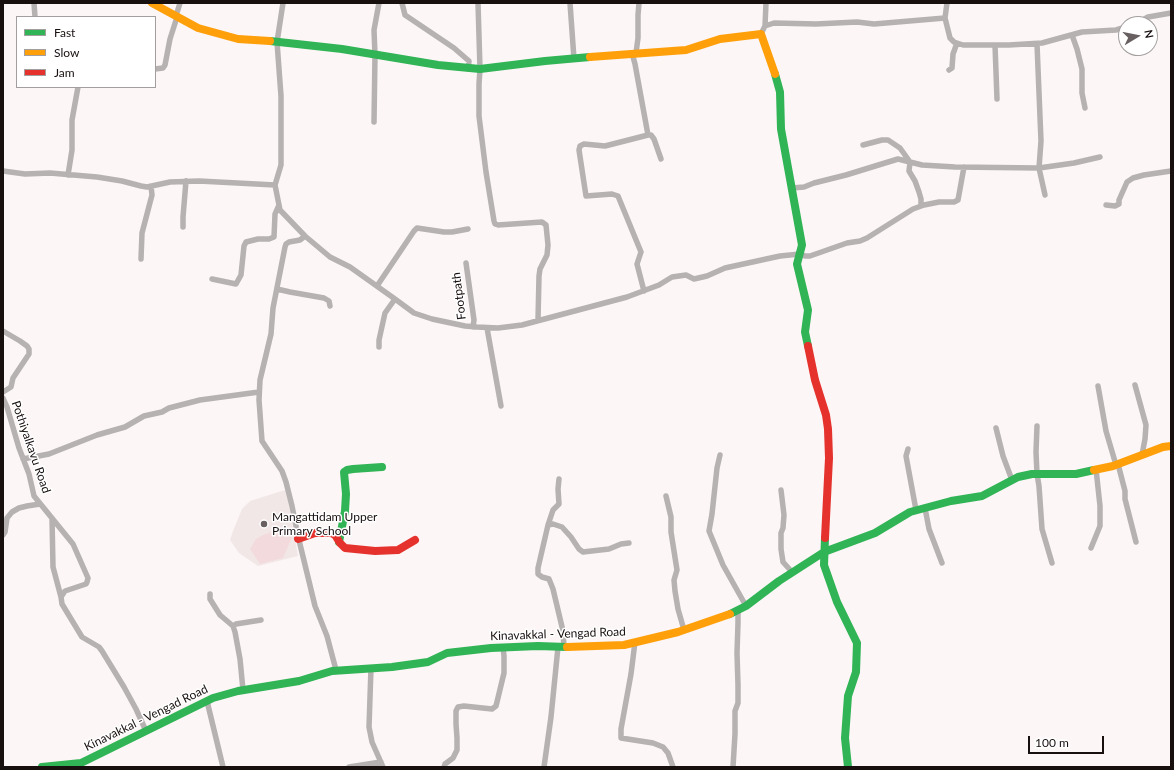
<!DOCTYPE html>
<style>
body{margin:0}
#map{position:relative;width:1174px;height:770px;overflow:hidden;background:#fcf6f6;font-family:Lato,sans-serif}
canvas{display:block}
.frame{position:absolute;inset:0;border:4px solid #180f0f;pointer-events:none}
.legend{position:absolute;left:16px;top:16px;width:140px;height:72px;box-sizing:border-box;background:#fff;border:1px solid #a39f9f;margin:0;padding:5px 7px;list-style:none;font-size:12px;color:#180f0f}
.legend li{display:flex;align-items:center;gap:8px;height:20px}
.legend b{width:20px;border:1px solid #a39f9f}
.north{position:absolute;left:1118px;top:16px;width:40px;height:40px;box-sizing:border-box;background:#fff;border:1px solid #a39f9f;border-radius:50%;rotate:80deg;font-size:11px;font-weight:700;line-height:16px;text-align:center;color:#180f0f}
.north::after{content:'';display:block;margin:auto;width:14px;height:18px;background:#686060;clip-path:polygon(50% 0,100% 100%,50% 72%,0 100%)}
.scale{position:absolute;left:1028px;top:736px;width:76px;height:18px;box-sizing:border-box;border:2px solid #180f0f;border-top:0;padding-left:5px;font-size:12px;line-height:14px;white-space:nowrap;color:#180f0f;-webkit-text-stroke:3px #fff;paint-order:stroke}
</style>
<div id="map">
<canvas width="1174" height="770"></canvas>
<div class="frame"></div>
<ul class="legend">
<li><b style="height:5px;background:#30b455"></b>Fast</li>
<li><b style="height:5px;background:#ff9f0a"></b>Slow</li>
<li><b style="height:5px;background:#e5322d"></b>Jam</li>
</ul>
<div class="north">N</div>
<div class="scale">100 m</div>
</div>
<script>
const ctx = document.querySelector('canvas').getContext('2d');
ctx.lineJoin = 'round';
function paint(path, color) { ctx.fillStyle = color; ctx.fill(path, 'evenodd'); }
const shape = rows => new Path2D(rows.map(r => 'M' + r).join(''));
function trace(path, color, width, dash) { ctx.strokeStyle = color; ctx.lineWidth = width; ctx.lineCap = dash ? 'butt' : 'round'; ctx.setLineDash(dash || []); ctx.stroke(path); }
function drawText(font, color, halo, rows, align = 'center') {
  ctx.font = font + ' Lato,sans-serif'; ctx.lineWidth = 3; ctx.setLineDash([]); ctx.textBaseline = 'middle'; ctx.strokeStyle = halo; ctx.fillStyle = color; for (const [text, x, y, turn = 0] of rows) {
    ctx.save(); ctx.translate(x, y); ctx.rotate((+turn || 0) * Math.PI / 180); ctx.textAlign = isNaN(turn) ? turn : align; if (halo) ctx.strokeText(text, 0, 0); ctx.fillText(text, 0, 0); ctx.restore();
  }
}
paint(shape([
 [285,490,287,493,298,556,258,566,239,553,230,540,233,531,242,509,250,501]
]), '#f2e7e7');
paint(shape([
 [283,528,291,530,293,535,283,558,260,564,250,549,256,539,263,535]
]), '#f3dadc');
trace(shape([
 [34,3,35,17],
 [283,3,277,42,281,96,281,165,275,185,280,210,305,236,330,257,350,267,395,299,414,313,432,319,465,326,477,327,498,328,522,325,627,297,659,285,672,277,686,275,694,279,707,276,725,268,780,256,800,254,805,256,810,256,847,243,860,241,867,238,913,209,924,205,939,202,954,202,958,200,964,167],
 [402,3,405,15,454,48,469,61,468,69],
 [478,3,480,69,479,84,479,116,486,172,494,221,495,224,498,225,542,222,546,225,548,245,547,255,540,269,539,276,538,320],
 [570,3,574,59],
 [176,16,180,3],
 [945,18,950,38,954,42,963,45,1009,45,1042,43,1082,32,1116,30,1126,27],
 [1136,24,1148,17,1171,13],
 [765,26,766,3],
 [761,34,765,26,774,23,816,24,857,22,874,24,945,18,947,3],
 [1072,35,1077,49,1082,69,1082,93,1085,108],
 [995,45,997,99],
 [632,53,635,64,648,135,651,135,654,139,661,159],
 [636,53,638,38,638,15,639,3],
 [155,69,163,68,165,65,170,39,177,17],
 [949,70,952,68,953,54,957,43],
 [374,122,375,55,374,30,379,3],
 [863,145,882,140,888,140,900,148,910,162,909,171,915,181,919,192,921,199,921,206],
 [3,171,25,174,50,173,97,177,122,181,141,186,147,187,170,182,199,181,275,185],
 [68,175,72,150,72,120,78,87],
 [792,188,804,187,814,183,846,175,898,159,922,165,955,167,1039,168,1041,141,1037,44],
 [1045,195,1039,168,1074,163,1100,157],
 [1106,205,1115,206,1119,204,1119,200,1127,182,1133,178,1144,175,1171,171],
 [183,227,183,217,186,181],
 [305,236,300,240,289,242,286,244,285,247,273,308,271,334,260,380,259,400,262,441,282,471,286,482,292,506,298,536,315,606,327,636,336,670],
 [141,259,142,233,152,195,151,186],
 [466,263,474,320,473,327],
 [212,279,236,284,241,275,244,246,246,242,258,239,269,239,274,237,275,214,279,205],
 [377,286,414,231,417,228,444,232,452,232,468,229],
 [277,289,290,292,324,298,329,301,330,306],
 [644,291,637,264,641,252,618,196,612,194,586,196,579,150,580,146,584,144,605,146,648,135],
 [487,328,501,406],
 [3,331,20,341,27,346,29,349,29,354,13,378,11,387,3,392],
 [379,347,379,340,385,313,395,299],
 [1135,385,1146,425,1145,439,1142,455],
 [1098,386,1106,431,1116,465],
 [3,398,7,407,19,448,29,474,34,496,73,544,88,578,87,582,86,584,65,591,61,597,62,604,82,637,99,647,102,651,124,687,136,709,146,731],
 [1037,426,1036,452,1037,474,1039,486,1042,529,1052,563],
 [996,428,1003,456,1012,480],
 [908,449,906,456,916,510],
 [720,455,717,468,712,514,709,531,723,565,746,606],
 [23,459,49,454,97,435,125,427,144,416,162,412,169,408,200,400,259,392],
 [1118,464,1125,491,1125,499,1136,542],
 [781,490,784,515,783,528,781,533,781,549,783,562,792,572],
 [666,496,671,517,671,532,677,570,674,580,675,591,678,609,684,630],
 [925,508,929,529,942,563],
 [52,518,53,567,61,597],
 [548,525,553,510,559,504,558,489,559,479],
 [3,535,5,532,7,518,12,512,19,508,27,506,40,504],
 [1091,548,1100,526,1100,506,1096,469],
 [210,594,210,599,220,615,233,626,235,632,240,659,243,690],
 [233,626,236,624,261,620],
 [635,642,631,674,621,729,621,738,653,743,663,747,668,753,673,767],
 [564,647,563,631,553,589,549,579,542,577,538,574,538,568,548,525,553,524,562,527,571,537,579,549,583,552,609,549,621,544,629,543],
 [371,668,369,727,372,742,383,767],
 [207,701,223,767],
 [349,767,381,762],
 [444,767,445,764,453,758,457,750,457,738,456,724,456,711,458,707,464,706,492,709,496,706,504,673,504,656,503,647],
 [544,767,551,717,558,647],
 [733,767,735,734,735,711,738,703,738,685,737,653,738,623,738,611]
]), '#b6b2b2', 5.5);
trace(shape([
 [270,41,342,49,438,65,480,69,545,61,590,57],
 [775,74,780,92,781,129,802,245,797,264,808,310,805,332,808,346],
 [825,538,824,565,837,602,857,643,856,672,848,696,845,738,848,767],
 [339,542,345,511,346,494,344,472,347,470,353,469,382,467],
 [730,614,746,606,779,581,824,552,875,533,910,512,951,501,982,496,1018,477,1032,474,1076,474,1094,470],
 [42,767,81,763,213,698,238,691,299,681,332,671,392,667,428,662,447,653,491,648,538,646,567,647]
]), '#30b455', 8);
trace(shape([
 [152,3,198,28,238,39,270,41],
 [590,57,686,50,720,39,761,34,775,74],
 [1094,470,1113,466,1163,447,1171,446],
 [567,647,624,645,678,632,730,614]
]), '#ff9f0a', 8);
trace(shape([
 [808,346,815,380,826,415,828,429,829,458,825,538],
 [298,539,315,533,331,533,335,535,340,543,345,548,375,551,398,550,415,540]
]), '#e5322d', 8);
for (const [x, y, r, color] of [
 [264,524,4,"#686060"]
]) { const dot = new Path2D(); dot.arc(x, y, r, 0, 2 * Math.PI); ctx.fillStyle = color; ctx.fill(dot); trace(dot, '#fff', 1.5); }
drawText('12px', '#180f0f', '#fff', [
 ["Footpath",459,296,-97],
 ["Pothiyalkavu Road",31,447,71],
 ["Kinavakkal - Vengad Road",558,634,-2],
 ["Kinavakkal - Vengad Road",146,718,-26]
]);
drawText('12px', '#180f0f', '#fff', [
 ["Mangattidam Upper",272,517],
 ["Primary School",272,531]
], 'left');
</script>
